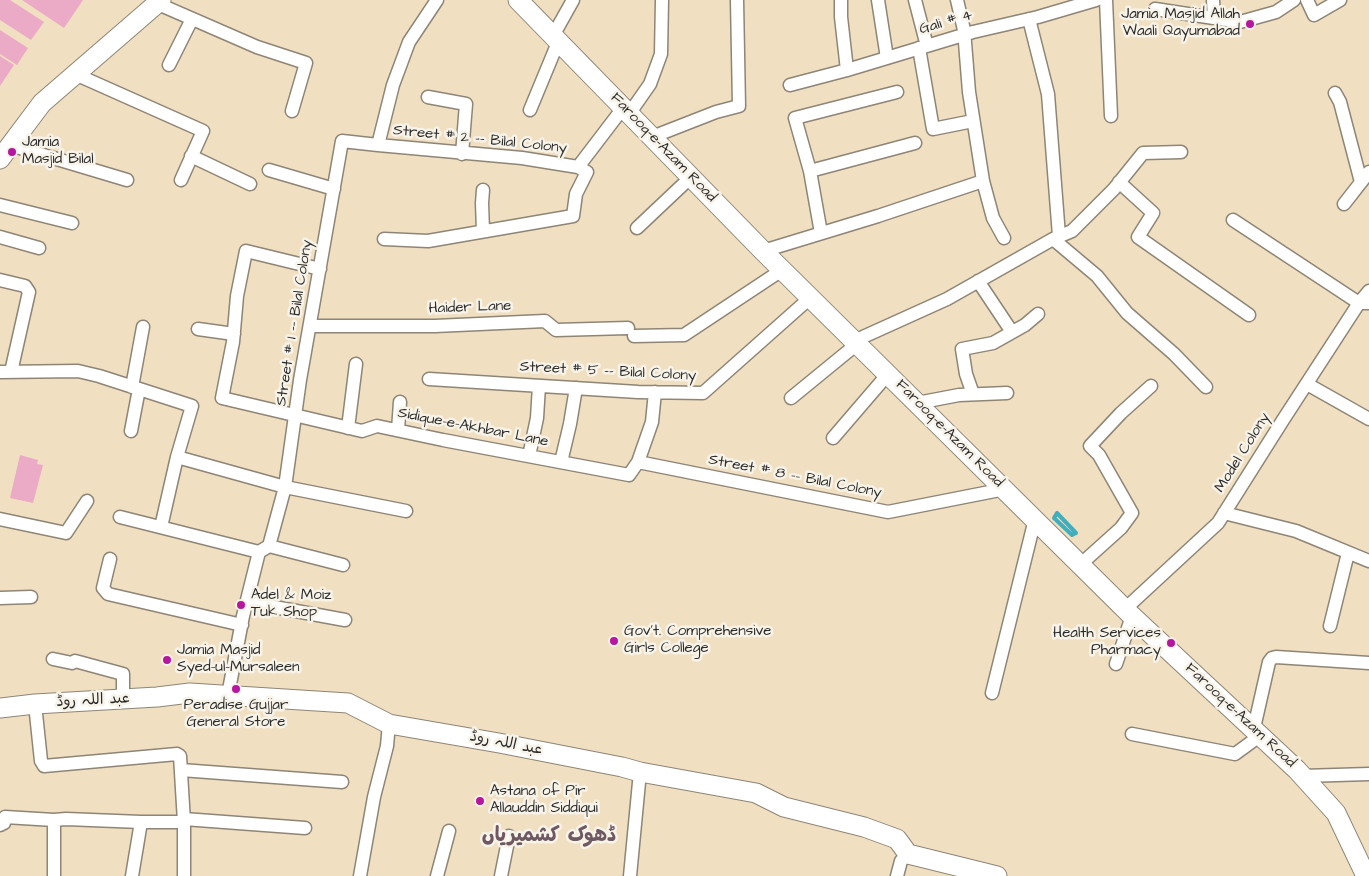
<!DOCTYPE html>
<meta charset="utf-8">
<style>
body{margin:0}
canvas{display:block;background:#f0dfc1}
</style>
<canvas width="1369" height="876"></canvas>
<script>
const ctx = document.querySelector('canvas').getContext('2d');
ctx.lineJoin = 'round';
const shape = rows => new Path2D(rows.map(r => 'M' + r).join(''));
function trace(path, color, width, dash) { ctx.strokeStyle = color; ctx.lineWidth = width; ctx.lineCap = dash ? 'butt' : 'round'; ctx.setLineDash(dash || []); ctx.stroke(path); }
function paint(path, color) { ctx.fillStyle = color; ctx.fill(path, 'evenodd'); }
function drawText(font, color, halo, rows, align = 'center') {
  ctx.font = font + ' "Architects Daughter","Playpen Sans Arabic",sans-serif'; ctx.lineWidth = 5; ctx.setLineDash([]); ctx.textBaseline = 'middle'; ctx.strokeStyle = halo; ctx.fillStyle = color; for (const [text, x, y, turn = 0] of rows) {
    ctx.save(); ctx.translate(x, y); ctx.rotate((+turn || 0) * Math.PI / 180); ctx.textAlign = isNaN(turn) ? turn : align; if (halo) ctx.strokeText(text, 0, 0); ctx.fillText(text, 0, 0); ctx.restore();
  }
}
trace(shape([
 [1057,513,1076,533,1072,535,1054,518,1057,513]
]), '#40aebd', 4);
paint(shape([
 [0,0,10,0,44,22,31,40,0,20],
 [22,0,83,0,64,28],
 [0,30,28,48,17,65,0,54],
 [0,56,14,65,0,86],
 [20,455,38,460,37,464,43,465,33,503,10,498]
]), '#ebabc7');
const street = shape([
 [841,0,841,17,847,70,973,32,1038,17,1096,0],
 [878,0,887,58],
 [915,0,927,46],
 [1106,0,1111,116],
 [1213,0,1214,18],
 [1307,0,1314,15,1340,0],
 [156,3,257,47,306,63,292,111],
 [1155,9,1240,22,1276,12,1294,0],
 [1029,19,1048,94,1059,236],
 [554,34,573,0],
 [919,48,933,129,973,121],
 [169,65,192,19],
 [75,74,203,131,181,180],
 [790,85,847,70],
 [1335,93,1340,102,1361,182],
 [428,97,466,104,462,154],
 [530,110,559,40],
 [629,114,650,84,661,54,662,0],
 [652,137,716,112,739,106,737,0],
 [10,145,127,180],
 [378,145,522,158,578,167,623,108],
 [191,156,250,184],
 [269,170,334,189],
 [810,171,915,143],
 [983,181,993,218,1004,238],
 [1119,182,1153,213,1138,237,1249,315],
 [1344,204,1369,172],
 [0,205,72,223],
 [1233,220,1359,303,1369,291],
 [637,228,691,177],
 [483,231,482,203,483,190],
 [821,233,810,171,795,118,897,92],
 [0,237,39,248],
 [384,239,428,241,573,216,576,194,587,172,578,167],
 [1053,239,1097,276,1127,313,1174,354,1206,387],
 [763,251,878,216,983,181,969,92,964,30,957,0],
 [320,269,246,251,237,296,233,342,222,398,362,431,377,426,443,440,629,475,638,462,652,422,655,392],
 [0,280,25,286,29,292,11,372],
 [978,281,1012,332],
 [310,326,435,326,545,321,556,330,628,328],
 [198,329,234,334],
 [634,336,684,335,782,270],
 [854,341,947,299,1053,239,1072,231,1114,189,1143,153,1181,152],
 [0,372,78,371,99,376,192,406,177,457,161,527],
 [429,379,638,392,703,393,810,298],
 [1307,384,1369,419],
 [132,387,143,327],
 [973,394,966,374,962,349,993,343,1025,325,1038,314],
 [791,398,857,344],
 [917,403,959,395,1007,393],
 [348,428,356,364],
 [398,430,400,402],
 [131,431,139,389],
 [833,438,888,374],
 [529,456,537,418,539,386],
 [177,457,285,487,406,511],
 [561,462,570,424,576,388],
 [638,462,888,512,1005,489],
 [1224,513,1296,531,1369,561],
 [120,517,259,552],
 [0,519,66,533,87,501],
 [269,546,343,565],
 [110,559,103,588,108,594,242,625],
 [1081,564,1121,528,1132,513,1099,455,1090,446,1121,413,1151,386],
 [0,598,31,597],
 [247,602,345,620],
 [1125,609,1218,523,1283,420,1359,303,1369,303],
 [1330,626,1348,553],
 [53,659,72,663,75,661,123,674,123,699],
 [1116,664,1132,616],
 [992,693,1035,519],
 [228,695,243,616,259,552,269,546,285,487,300,380,342,141,378,145,393,85,409,42,437,0],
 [35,704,41,761,44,766,177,754,180,756,184,822,184,876],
 [1254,728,1269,662,1272,658,1276,657,1369,663],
 [1132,734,1235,754,1261,735],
 [181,770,342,782],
 [1303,776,1369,774],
 [184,819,305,828],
 [0,825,4,823,5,817,54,820,66,819,141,822,184,822],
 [54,876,54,820],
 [132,876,141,822],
 [360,876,374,797,387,746,389,724],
 [437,876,449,831],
 [501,876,509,836],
 [630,876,640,772],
 [897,876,901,861,908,854]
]);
const secondary = shape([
 [518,0,763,251,1132,616,1297,770,1336,813,1366,876],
 [0,159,42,103,161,0],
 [0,708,35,704,157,697,190,693,348,703,389,724,499,743,622,767,640,772,756,793,784,807,864,827,897,839,908,854,997,876]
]);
trace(street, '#8e8576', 15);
trace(secondary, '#8e8576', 21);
trace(street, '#fff', 12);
trace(secondary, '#fff', 19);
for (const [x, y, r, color] of [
 [1250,24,5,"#b5179e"],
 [12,152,5,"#b5179e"],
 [241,605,5,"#b5179e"],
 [614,641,5,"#b5179e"],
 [1171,643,5,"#b5179e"],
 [167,660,5,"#b5179e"],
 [236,689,5,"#b5179e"],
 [480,801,5,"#b5179e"]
]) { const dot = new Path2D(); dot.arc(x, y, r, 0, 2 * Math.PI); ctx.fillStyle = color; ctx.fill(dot); trace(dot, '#f7f3e8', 2); }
drawText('15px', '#2b2b2b', '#f7f3e8', [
 ["Jamia Masjid Allah",1240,15,"right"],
 ["Waali Qayumabad",1240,32,"right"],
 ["Jamia",22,143],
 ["Masjid Bilal",22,160],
 ["Adel & Moiz",251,596],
 ["Tuk Shop",251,613],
 ["Gov't. Comprehensive",624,632],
 ["Girls College",624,649],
 ["Health Services",1161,634,"right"],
 ["Pharmacy",1161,651,"right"],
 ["Jamia Masjid",177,651],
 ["Syed-ul-Mursaleen",177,668],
 ["Peradise Gujjar",236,706,"center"],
 ["General Store",236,723,"center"],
 ["Astana of Pir",490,792],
 ["Allauddin Siddiqui",490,809]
], 'left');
drawText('15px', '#2b2b2b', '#f7f3e8', [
 ["Gali # 4",946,23,-16],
 ["Street # 2 -- Bilal Colony",480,140,6],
 ["Farooq-e-Azam Road",663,148,46],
 ["Haider Lane",470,308,-2],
 ["Street # 1 -- Bilal Colony",295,323,-81],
 ["Street # 5 -- Bilal Colony",608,372,3],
 ["Sidique-e-Akhbar Lane",473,428,11],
 ["Farooq-e-Azam Road",949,434,45],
 ["Model Colony",1243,453,-58],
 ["Street # 8 -- Bilal Colony",795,477,11],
 ["عبد اللہ روڈ",93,701,-3],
 ["Farooq-e-Azam Road",1240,716,43],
 ["عبد اللہ روڈ",506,744,11]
]);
drawText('bold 20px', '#6e5862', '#f7f3e8', [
 ["ڈھوک کشمیریاں",549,837]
]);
</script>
